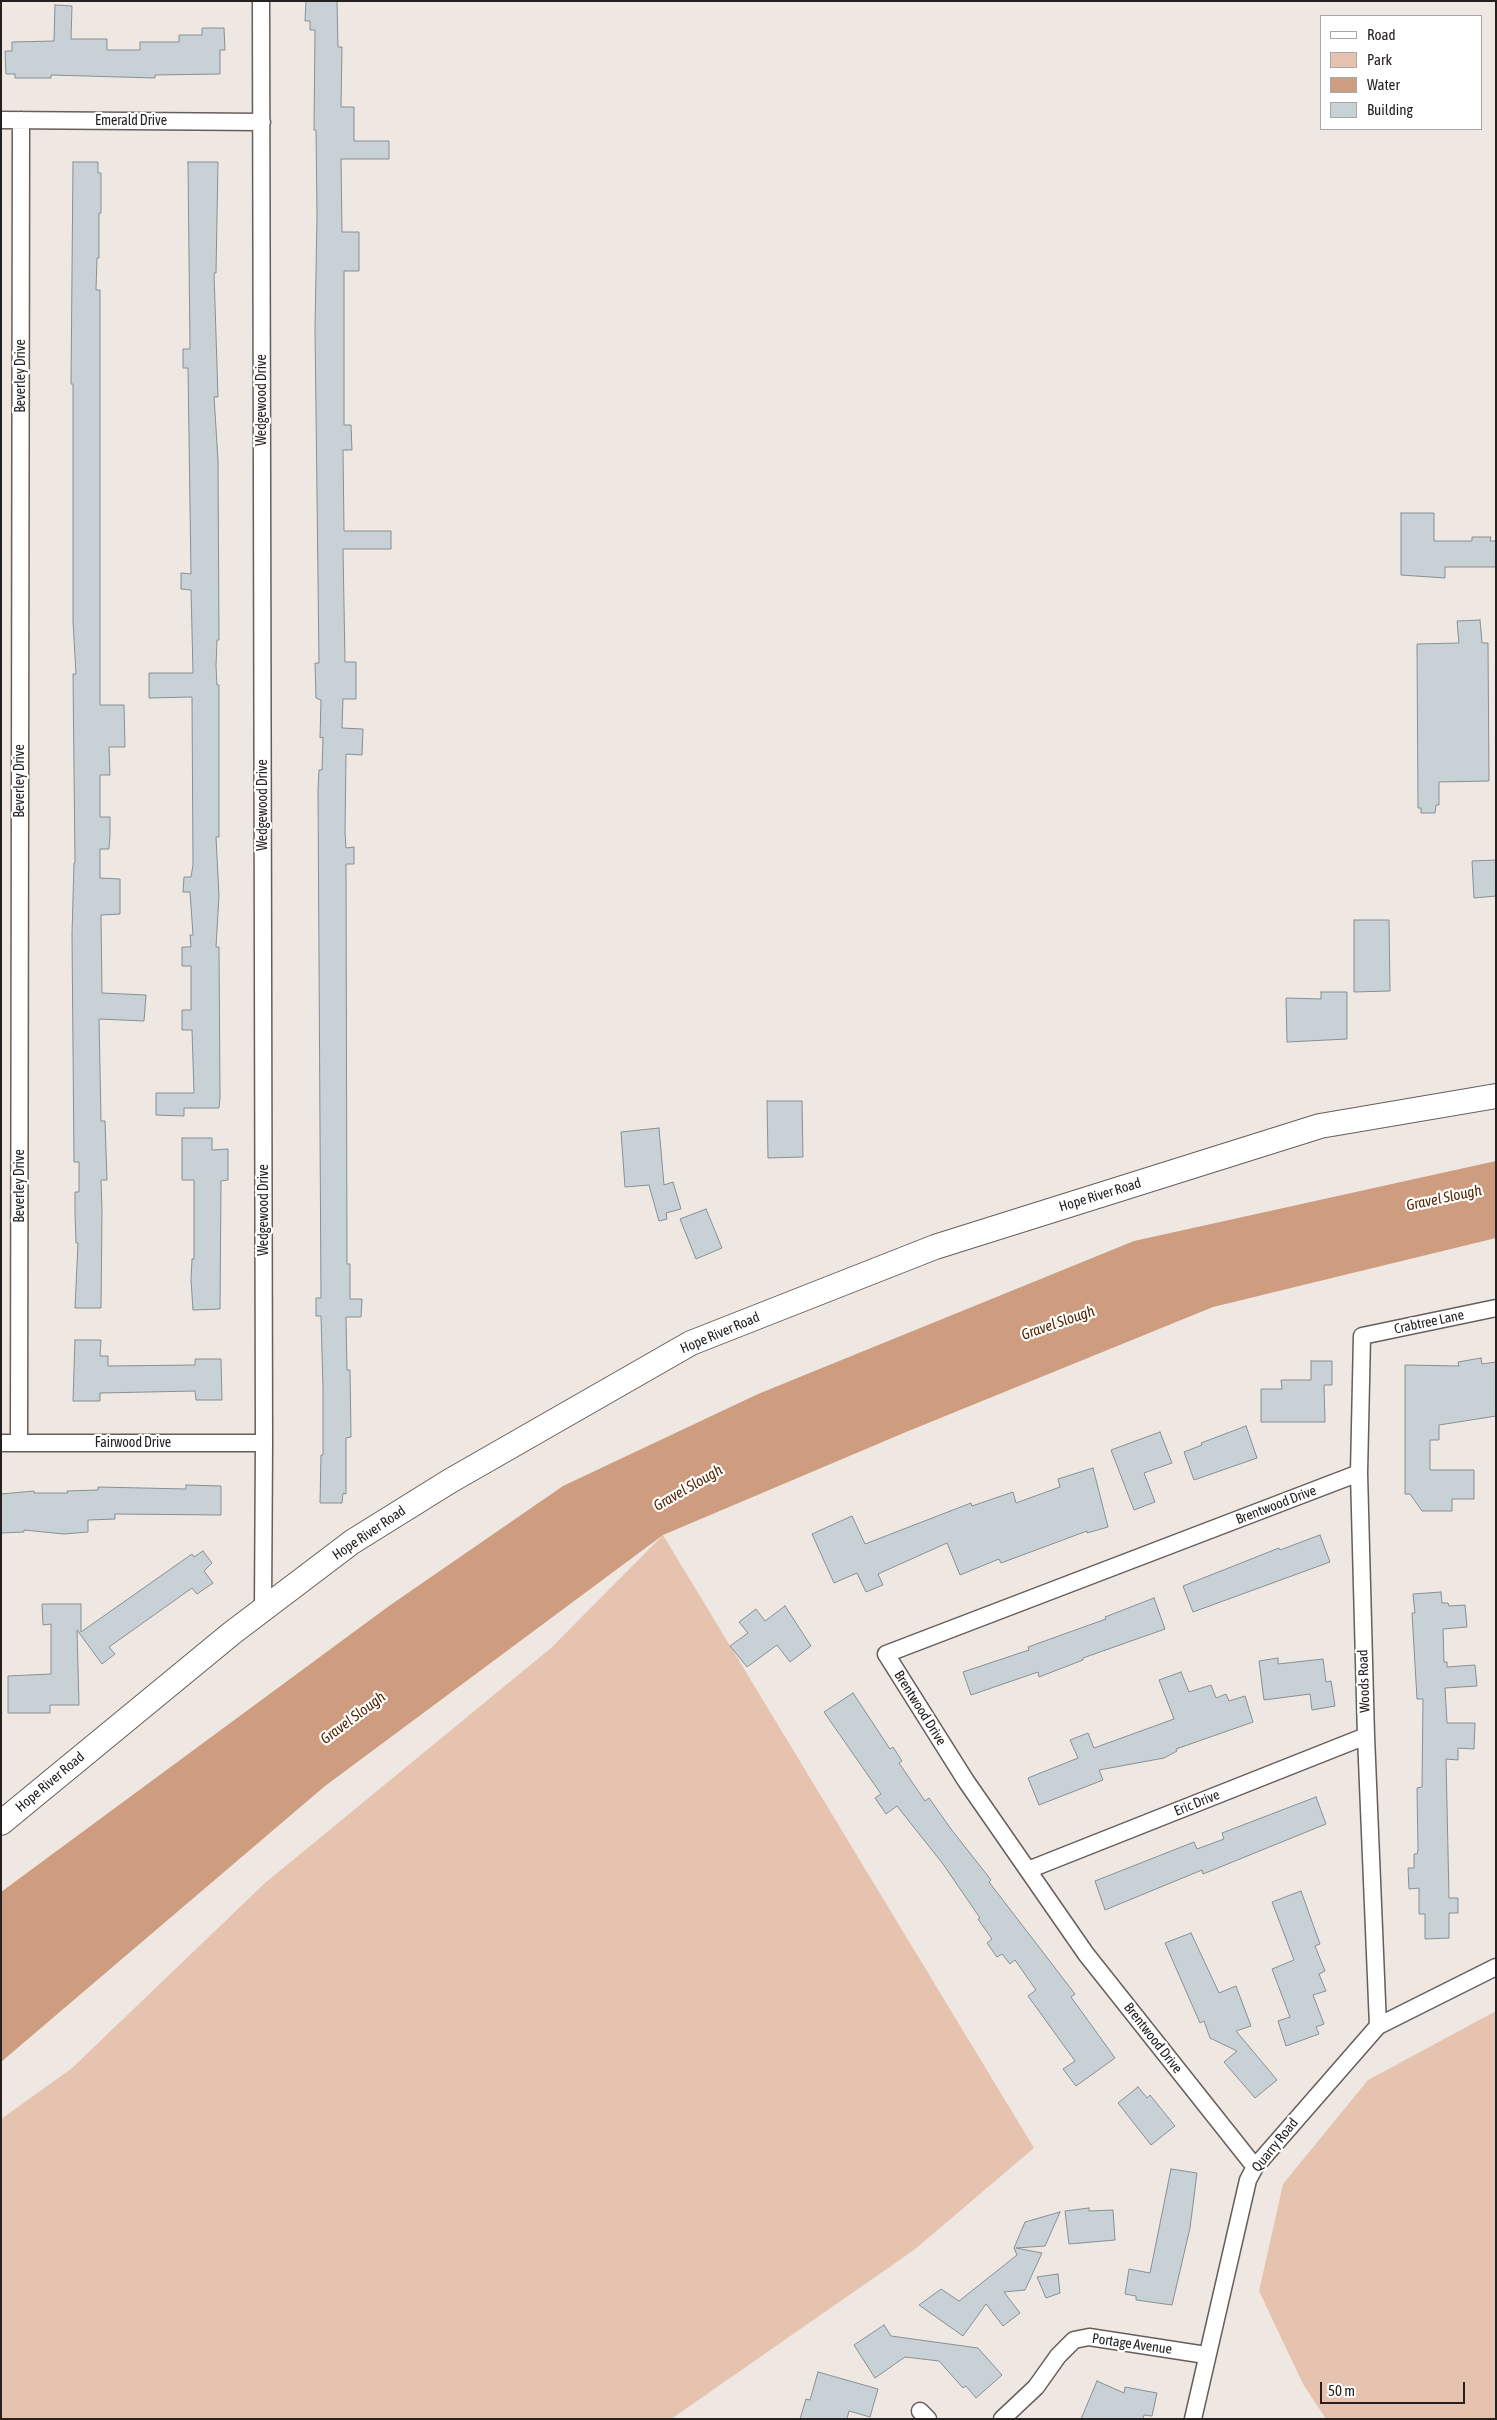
<!DOCTYPE html>
<style>
body{margin:0}
#map{position:relative;width:1497px;height:2420px;overflow:hidden;background:#efe7e2;font-family:"Asap Condensed",sans-serif}
canvas{display:block}
.frame{position:absolute;inset:0;border:2px solid #252120;pointer-events:none}
.legend{position:absolute;left:1320px;top:15px;width:162px;height:115px;box-sizing:border-box;background:#fff;border:1px solid #a8a6a6;margin:0;padding:6px 9px;list-style:none;font-size:15px;color:#252120}
.legend li{display:flex;align-items:center;gap:10px;height:25px}
.legend b{width:25px;border:1px solid #a8a6a6}
.scale{position:absolute;left:1320px;top:2382px;width:145px;height:22px;box-sizing:border-box;border:2px solid #252120;border-top:0;padding-left:6px;font-size:15px;line-height:18px;white-space:nowrap;color:#252120;-webkit-text-stroke:4px #fff;paint-order:stroke}
</style>
<div id="map">
<canvas width="1497" height="2420"></canvas>
<div class="frame"></div>
<ul class="legend">
<li><b style="height:6px;background:#fff"></b>Road</li>
<li><b style="height:14px;background:#e6c3ae"></b>Park</li>
<li><b style="height:14px;background:#ce9c7e"></b>Water</li>
<li><b style="height:14px;background:#c8d1d5"></b>Building</li>
</ul>
<div class="scale">50 m</div>
</div>
<script>
const ctx = document.querySelector('canvas').getContext('2d');
ctx.lineJoin = 'round';
function paint(path, color) { ctx.fillStyle = color; ctx.fill(path, 'evenodd'); }
const shape = rows => new Path2D(rows.map(r => 'M' + r).join(''));
function trace(path, color, width, dash) { ctx.strokeStyle = color; ctx.lineWidth = width; ctx.lineCap = dash ? 'butt' : 'round'; ctx.setLineDash(dash || []); ctx.stroke(path); }
function drawText(font, color, halo, rows, align = 'center') {
  ctx.font = font + ' "Asap Condensed",sans-serif'; ctx.lineWidth = 4.5; ctx.setLineDash([]); ctx.textBaseline = 'middle'; ctx.strokeStyle = halo; ctx.fillStyle = color; for (const [text, x, y, turn = 0] of rows) {
    ctx.save(); ctx.translate(x, y); ctx.rotate((+turn || 0) * Math.PI / 180); ctx.textAlign = isNaN(turn) ? turn : align; if (halo) ctx.strokeText(text, 0, 0); ctx.fillText(text, 0, 0); ctx.restore();
  }
}
paint(shape([
 [663,1535,1034,2148,914,2250,671,2419,1,2419,1,2119,71,2069,265,1883,551,1648],
 [1496,2011,1496,2419,1326,2419,1303,2384,1259,2291,1283,2184,1368,2080]
]), '#e6c3ae');
paint(shape([
 [1496,1161,1496,1238,1213,1307,906,1432,663,1535,325,1786,1,2062,1,1892,389,1606,563,1486,758,1394,1134,1241]
]), '#ce9c7e');
const building = shape([
 [306,1,337,1,338,47,342,47,341,107,354,107,354,141,389,141,389,159,341,159,342,232,359,232,359,271,344,271,344,425,351,425,352,450,343,450,344,531,391,531,391,549,343,549,345,662,356,662,356,699,343,699,342,728,363,729,362,755,346,754,345,832,346,848,354,847,354,864,346,864,347,1264,350,1264,350,1299,362,1299,361,1317,346,1317,347,1370,350,1370,351,1437,346,1438,346,1494,343,1493,342,1503,320,1503,321,1455,323,1455,323,1388,321,1316,316,1316,316,1298,321,1298,318,790,319,770,322,770,323,737,320,738,321,700,316,698,315,663,319,663,315,328,317,216,316,130,314,130,315,30,310,30,310,21,305,21,306,1],
 [55,5,72,6,71,39,107,39,107,50,140,50,140,42,179,42,179,35,202,35,202,28,224,28,225,50,220,50,220,74,155,75,155,78,51,75,51,78,15,78,15,74,6,74,5,51,12,51,12,42,54,41,55,5],
 [73,162,98,162,98,173,101,173,101,213,99,213,99,258,97,258,96,290,100,290,100,705,124,705,125,747,109,747,110,775,100,775,100,817,110,817,110,835,109,849,100,849,100,878,120,879,120,914,101,915,102,993,146,995,144,1021,99,1019,101,1121,105,1121,107,1180,101,1180,102,1211,101,1308,75,1308,78,1243,76,1243,75,1212,75,1192,79,1192,79,1162,74,1162,72,934,74,863,75,863,73,674,76,674,73,621,73,384,71,384,73,162],
 [188,162,218,162,216,273,214,273,218,397,214,397,218,460,219,640,217,640,216,666,217,685,219,685,219,837,216,837,219,896,216,947,219,947,220,1098,219,1108,184,1108,184,1116,156,1115,156,1093,194,1093,192,1030,182,1030,182,1010,191,1010,191,966,182,966,182,947,191,947,190,935,193,935,190,892,183,892,184,877,191,877,193,865,192,697,149,698,149,673,193,673,191,590,181,589,181,573,191,574,188,368,183,368,183,349,190,349,188,162],
 [1401,513,1434,513,1434,541,1472,541,1472,537,1491,537,1490,541,1496,541,1496,567,1445,567,1445,578,1401,575,1401,513],
 [1480,620,1482,643,1488,643,1489,781,1439,782,1439,805,1436,805,1435,813,1421,813,1421,808,1418,808,1417,644,1459,643,1457,621,1480,620],
 [1496,860,1496,896,1474,898,1472,861,1496,860],
 [1354,920,1389,920,1390,991,1354,992,1354,920],
 [1321,992,1347,992,1347,1039,1287,1042,1286,998,1321,999,1321,992],
 [767,1101,802,1101,803,1157,768,1158,767,1101],
 [659,1128,664,1185,673,1182,681,1209,666,1213,667,1219,659,1221,649,1185,625,1187,621,1132,659,1128],
 [182,1138,212,1138,212,1150,228,1149,228,1180,221,1181,220,1309,193,1310,191,1280,192,1259,194,1259,194,1180,182,1180,182,1138],
 [706,1209,722,1248,696,1259,680,1219,706,1209],
 [75,1340,101,1340,100,1356,108,1356,108,1366,195,1365,195,1359,221,1359,222,1400,196,1400,195,1391,100,1393,100,1401,73,1401,75,1340],
 [1481,1358,1482,1364,1496,1362,1496,1416,1439,1425,1439,1440,1430,1440,1430,1470,1474,1470,1474,1499,1452,1499,1452,1511,1422,1511,1410,1494,1405,1494,1405,1365,1459,1366,1458,1362,1481,1358],
 [1311,1361,1332,1361,1332,1385,1324,1385,1325,1422,1261,1422,1261,1389,1282,1389,1281,1380,1311,1380,1311,1361],
 [1246,1426,1257,1458,1194,1480,1184,1452,1202,1445,1201,1443,1246,1426],
 [1160,1432,1172,1463,1144,1473,1155,1502,1134,1510,1111,1450,1160,1432],
 [1093,1468,1108,1527,1087,1533,1087,1531,1001,1563,999,1559,960,1575,947,1543,878,1574,883,1585,866,1592,857,1573,834,1583,812,1534,852,1516,865,1544,971,1503,972,1506,1013,1492,1016,1503,1060,1487,1058,1479,1093,1468],
 [186,1485,221,1486,221,1515,115,1514,115,1519,88,1520,88,1532,64,1534,24,1530,24,1532,1,1533,1,1494,34,1491,34,1493,68,1493,67,1491,98,1490,98,1487,186,1489,186,1485],
 [1320,1535,1330,1562,1193,1612,1183,1586,1279,1548,1280,1550,1320,1535],
 [203,1551,212,1563,204,1571,213,1583,197,1594,192,1588,109,1647,115,1654,102,1664,77,1630,79,1705,50,1705,50,1713,8,1713,8,1676,51,1674,51,1624,43,1625,42,1604,81,1604,81,1632,192,1554,194,1557,203,1551],
 [1441,1592,1442,1603,1448,1603,1449,1606,1465,1605,1467,1627,1443,1629,1444,1662,1447,1662,1447,1667,1475,1665,1477,1686,1445,1688,1447,1723,1475,1723,1474,1749,1458,1748,1458,1760,1446,1759,1449,1898,1458,1898,1458,1913,1449,1913,1449,1938,1425,1939,1425,1914,1419,1914,1419,1888,1409,1889,1408,1868,1414,1868,1414,1854,1417,1854,1418,1850,1417,1788,1422,1787,1423,1699,1417,1699,1412,1613,1415,1613,1413,1594,1441,1592],
 [1154,1598,1165,1629,1083,1658,1083,1660,1039,1677,1038,1672,971,1695,963,1672,1029,1650,1028,1647,1106,1619,1105,1617,1154,1598],
 [785,1606,811,1646,790,1662,777,1645,747,1667,730,1646,748,1633,739,1622,756,1609,765,1621,785,1606],
 [1278,1658,1278,1664,1323,1659,1326,1682,1331,1681,1335,1706,1312,1710,1310,1694,1264,1700,1259,1661,1278,1658],
 [1181,1672,1189,1692,1211,1685,1216,1698,1226,1694,1229,1701,1245,1696,1253,1722,1176,1749,1177,1751,1164,1758,1099,1770,1103,1780,1039,1805,1028,1778,1078,1758,1070,1740,1088,1733,1094,1748,1174,1719,1159,1680,1181,1672],
 [853,1693,890,1749,893,1747,902,1761,899,1763,925,1801,929,1798,951,1829,991,1880,989,1882,1075,1994,1071,1997,1115,2058,1076,2086,1063,2069,1075,2061,1028,1996,1036,1990,1015,1960,1010,1964,1002,1954,997,1957,987,1943,992,1939,978,1919,980,1918,943,1864,897,1806,886,1814,875,1798,881,1794,824,1712,853,1693],
 [1316,1797,1326,1824,1203,1874,1202,1870,1105,1910,1095,1881,1194,1842,1197,1849,1224,1839,1222,1833,1316,1797],
 [1301,1891,1320,1944,1315,1946,1325,1971,1319,1974,1326,1991,1313,1995,1324,2024,1316,2027,1319,2034,1286,2046,1278,2021,1290,2017,1272,1969,1294,1960,1272,1902,1301,1891],
 [1191,1933,1219,1993,1236,1986,1251,2026,1236,2031,1277,2080,1255,2098,1224,2062,1237,2051,1210,2038,1204,2021,1200,2023,1165,1943,1191,1933],
 [1138,2087,1147,2098,1150,2095,1175,2126,1151,2145,1118,2103,1138,2087],
 [1171,2169,1197,2173,1190,2228,1172,2305,1136,2300,1136,2296,1125,2294,1129,2269,1150,2273,1171,2169],
 [1089,2208,1089,2211,1113,2210,1115,2240,1069,2244,1065,2211,1089,2208],
 [1060,2212,1045,2246,1016,2248,1042,2253,1025,2290,1004,2292,1020,2313,1003,2326,986,2304,963,2336,919,2305,941,2289,959,2301,1017,2255,1014,2248,1025,2222,1060,2212],
 [1058,2274,1060,2293,1046,2298,1037,2277,1058,2274],
 [884,2325,891,2336,978,2348,1002,2375,976,2398,966,2386,963,2388,939,2361,905,2357,875,2378,854,2345,884,2325],
 [818,2372,878,2389,870,2417,849,2411,847,2419,800,2419,806,2399,810,2400,818,2372],
 [1097,2381,1124,2393,1125,2387,1157,2393,1152,2416,1144,2415,1143,2419,1081,2419,1097,2381]
]);
paint(building, '#c8d1d5');
trace(building, '#879094', 1);
const street = shape([
 [261,1,264,1443,263,1610],
 [1,120,262,122],
 [1,1443,264,1443],
 [19,1443,21,120],
 [1028,1870,1366,1736],
 [1378,2026,1366,1736,1359,1473,1362,1336,1496,1308],
 [1255,2167,1086,1954,966,1781,886,1654,1359,1473],
 [920,2411,928,2419],
 [1002,2419,1036,2387,1058,2356,1074,2340,1089,2337,1206,2355],
 [1193,2419,1248,2180,1255,2167,1378,2026,1496,1967]
]);
const secondary = shape([
 [1,1823,232,1633,352,1542,450,1481,691,1343,935,1247,1320,1126,1496,1096]
]);
trace(street, '#665e5a', 19);
trace(secondary, '#665e5a', 26);
trace(street, '#fff', 16);
trace(secondary, '#fff', 24);
drawText('14px', '#252120', '#fff', [
 ["Emerald Drive",131,121],
 ["Beverley Drive",21,376,-90],
 ["Wedgewood Drive",262,400,-90],
 ["Beverley Drive",20,781,-90],
 ["Wedgewood Drive",263,805,-90],
 ["Beverley Drive",20,1186,-90],
 ["Hope River Road",1100,1195,-17],
 ["Wedgewood Drive",264,1210,-90],
 ["Crabtree Lane",1429,1322,-12],
 ["Hope River Road",720,1333,-23],
 ["Fairwood Drive",133,1443],
 ["Brentwood Drive",1276,1505,-21],
 ["Hope River Road",369,1533,-34],
 ["Woods Road",1364,1681,-92],
 ["Brentwood Drive",920,1708,58],
 ["Hope River Road",50,1782,-40],
 ["Eric Drive",1197,1803,-22],
 ["Brentwood Drive",1153,2038,52],
 ["Quarry Road",1275,2145,-51],
 ["Portage Avenue",1132,2344,8]
]);
drawText('italic 15px', '#532500', '#fff', [
 ["Gravel Slough",1444,1198,-12],
 ["Gravel Slough",1058,1323,-19],
 ["Gravel Slough",688,1488,-30],
 ["Gravel Slough",353,1718,-37]
]);
</script>
